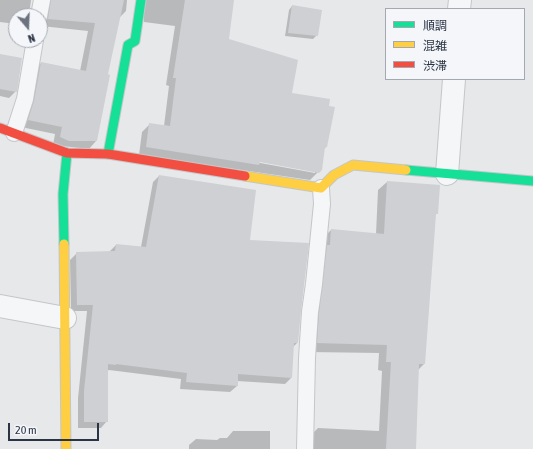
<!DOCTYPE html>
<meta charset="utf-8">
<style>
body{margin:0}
#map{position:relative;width:533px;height:449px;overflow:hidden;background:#e6e8ea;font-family:"Asap Condensed","Noto Sans JP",sans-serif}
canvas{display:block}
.legend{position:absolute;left:385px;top:8px;width:140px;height:72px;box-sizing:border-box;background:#f4f6f9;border:1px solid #a4a8b1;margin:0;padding:5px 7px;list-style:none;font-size:12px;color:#2b3445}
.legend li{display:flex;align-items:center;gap:8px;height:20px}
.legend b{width:20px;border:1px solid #a4a8b1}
.north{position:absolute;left:8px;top:8px;width:40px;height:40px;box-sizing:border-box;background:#f4f6f9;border:1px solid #a4a8b1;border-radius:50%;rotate:161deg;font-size:11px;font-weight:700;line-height:16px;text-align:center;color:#2b3445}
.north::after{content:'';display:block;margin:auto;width:14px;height:18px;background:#6c737f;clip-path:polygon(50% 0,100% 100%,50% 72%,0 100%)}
.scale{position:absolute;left:8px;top:423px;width:91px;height:18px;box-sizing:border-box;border:2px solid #2b3445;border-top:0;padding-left:5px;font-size:12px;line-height:14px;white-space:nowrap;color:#2b3445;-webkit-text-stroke:3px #f4f6f9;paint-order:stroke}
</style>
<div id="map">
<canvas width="533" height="449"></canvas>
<ul class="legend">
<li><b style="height:5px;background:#16e098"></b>順調</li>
<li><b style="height:5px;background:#ffcf43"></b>混雑</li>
<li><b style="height:5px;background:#f24e42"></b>渋滞</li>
</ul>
<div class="north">N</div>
<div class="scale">20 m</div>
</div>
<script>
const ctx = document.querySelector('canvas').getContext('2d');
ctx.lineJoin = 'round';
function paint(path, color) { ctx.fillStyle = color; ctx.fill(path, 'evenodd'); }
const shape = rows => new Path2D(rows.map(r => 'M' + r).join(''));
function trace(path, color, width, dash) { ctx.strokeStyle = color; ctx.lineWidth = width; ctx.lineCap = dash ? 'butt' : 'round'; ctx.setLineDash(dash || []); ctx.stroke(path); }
paint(shape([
 [0,0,31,0,29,16,16,16,16,24,0,22],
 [40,0,127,0,126,11,119,18,107,75,96,141,89,149,53,145,55,134,21,127,34,71,41,63,80,71,88,31,41,26,44,10],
 [143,0,233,0,228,39,291,93,326,147,324,149,321,169,310,180,139,155,142,132,150,124,164,126,169,86,166,85,175,26,144,22],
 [255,160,315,171,315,173,255,162],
 [292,6,317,35,313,39,285,36,289,10],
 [0,55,16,91,9,98,0,96],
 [159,176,249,241,298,342,293,347,291,378,285,384,237,381,237,386,230,392,180,389,181,379,109,370,107,371,107,421,101,428,78,428,78,398,87,311,71,311,70,260,77,253,109,252,116,245,141,247,153,182],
 [387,182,439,186,437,213,434,216,424,364,418,370,415,449,308,449,309,437,318,428,379,431,382,371,378,370,379,353,309,352,322,239,331,230,376,234,378,190],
 [233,431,270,431,270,449,189,449,189,445,196,439,217,440,220,438,227,438]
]), '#0003');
paint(shape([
 [51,0,124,0,108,74,110,75,97,141,69,141,60,137,62,127,28,120,34,101,41,62,86,71,95,23,48,19],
 [185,0,234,0,229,39,298,60,292,93,330,99,329,106,335,107,327,147,325,147,322,170,319,173,260,162,259,165,146,147,149,123,170,126,176,78,173,78],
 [292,5,322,10,318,36,288,33],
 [0,54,22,58,17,92,0,89],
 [159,175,256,190,250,240,309,243,301,311,298,343,294,343,292,378,238,374,238,386,186,382,187,373,116,364,116,365,108,364,108,422,84,422,84,391,93,305,77,305,76,252,115,251,116,244,146,247],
 [387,181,440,185,438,214,436,214,425,364,419,364,416,449,386,449,391,362,386,362,387,345,317,343,319,313,327,245,330,245,331,229,384,234]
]), '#ced0d3');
const lane = shape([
 [39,16,42,0],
 [14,133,25,99,35,40],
 [305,449,307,358,310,312,314,284,322,204,321,188]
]);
const street = shape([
 [459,9,460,0],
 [447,174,454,79],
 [0,306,65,318]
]);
const fast = shape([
 [108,154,128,45,135,41,141,0],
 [406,170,533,181],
 [64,244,63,194,67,153]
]);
const slow = shape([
 [245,176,321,188,334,175,353,165,406,170],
 [64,244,66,449]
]);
const jam = shape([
 [0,128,67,153,108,154,245,176]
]);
trace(lane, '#c4c6c8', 18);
trace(street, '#c4c6c8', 24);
trace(fast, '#c4c6c8', 11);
trace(slow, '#c4c6c8', 11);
trace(jam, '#c4c6c8', 11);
trace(lane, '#f5f6f7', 16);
trace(street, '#f5f6f7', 22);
trace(fast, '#16e098', 9);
trace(slow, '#ffcf43', 9);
trace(jam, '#f24e42', 9);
</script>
